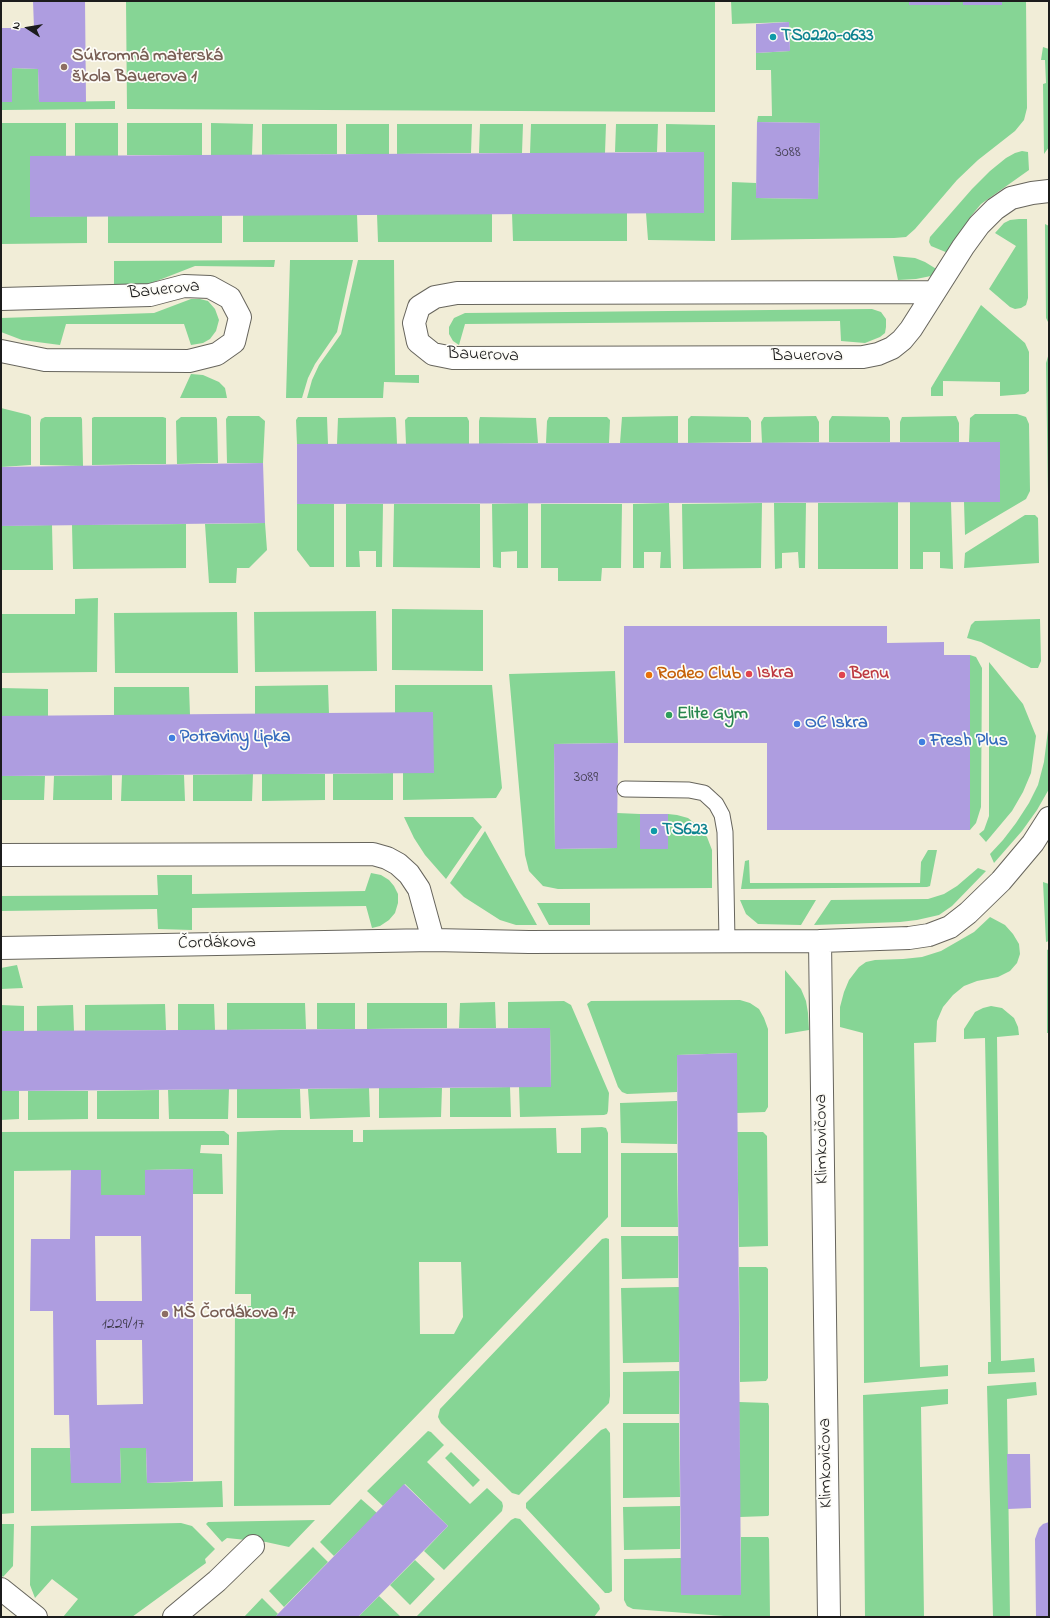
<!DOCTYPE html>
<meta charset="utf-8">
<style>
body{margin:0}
#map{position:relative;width:1050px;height:1618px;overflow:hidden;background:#f1edd7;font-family:"Indie Flower",sans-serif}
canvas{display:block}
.frame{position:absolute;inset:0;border:2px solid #1c1c1c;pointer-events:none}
.north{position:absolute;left:8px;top:8px;width:40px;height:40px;-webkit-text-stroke:3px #fdfcf7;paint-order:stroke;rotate:282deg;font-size:11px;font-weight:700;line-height:16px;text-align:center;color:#1c1c1c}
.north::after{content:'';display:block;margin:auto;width:14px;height:18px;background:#1c1c1c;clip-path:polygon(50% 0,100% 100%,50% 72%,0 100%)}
</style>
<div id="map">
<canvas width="1050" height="1618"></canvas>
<div class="frame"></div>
<div class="north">N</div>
</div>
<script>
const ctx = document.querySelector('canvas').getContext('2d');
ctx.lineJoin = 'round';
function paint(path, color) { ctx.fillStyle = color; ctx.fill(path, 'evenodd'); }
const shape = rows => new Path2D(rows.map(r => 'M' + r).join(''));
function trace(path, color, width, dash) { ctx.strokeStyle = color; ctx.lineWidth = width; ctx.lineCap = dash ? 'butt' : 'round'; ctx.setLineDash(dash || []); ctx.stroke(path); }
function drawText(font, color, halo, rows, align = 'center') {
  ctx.font = font + ' "Indie Flower",sans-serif'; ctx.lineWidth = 3.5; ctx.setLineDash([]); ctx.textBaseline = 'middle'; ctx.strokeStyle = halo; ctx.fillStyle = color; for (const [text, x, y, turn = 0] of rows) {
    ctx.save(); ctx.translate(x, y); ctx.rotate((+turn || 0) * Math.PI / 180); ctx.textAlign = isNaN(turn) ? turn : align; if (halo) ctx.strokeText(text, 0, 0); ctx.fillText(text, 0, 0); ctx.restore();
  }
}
paint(shape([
 [126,1,715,1,715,112,127,109],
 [731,1,909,1,909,5,950,5,950,1,963,1,964,5,1002,5,1002,1,1026,1,1027,108,1024,120,1015,131,978,160,957,180,915,229,906,237,894,238,731,240,732,182,756,183,757,198,818,199,820,123,757,122,758,116,772,116,771,70,756,70,756,53,790,51,789,22,732,24],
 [1043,47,1049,49,1049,147,1044,154,1043,84,1046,83,1045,60,1041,60],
 [12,68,38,69,39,102,115,101,115,109,1,110,1,102,12,102],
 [1,123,66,123,66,156,30,156,30,217,87,216,87,243,1,244],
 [75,123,118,123,118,156,75,156],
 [127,123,202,123,202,155,127,155],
 [211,123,253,124,252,155,211,155],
 [262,124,337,124,337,154,262,155],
 [346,124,389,124,389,154,346,154],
 [397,124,472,124,471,153,397,154],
 [480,124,523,124,522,153,479,153],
 [531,124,606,124,605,153,530,153],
 [616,124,658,124,657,152,615,152],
 [666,124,715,125,715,241,648,240,646,213,704,152,666,152],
 [1022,151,1028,152,1029,170,981,204,971,216,948,253,931,246,929,242,930,237,972,189,990,171,1006,158,1015,153],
 [492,213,492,242,378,242,377,214],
 [512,213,627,213,627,241,513,241],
 [357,214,358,242,243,242,243,215],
 [222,215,222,243,108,243,108,216],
 [1019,219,1027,219,1028,298,1026,305,1021,308,1015,309,1010,307,989,289,1016,246,995,233,1004,223,1010,220],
 [1045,224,1049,226,1049,324,1046,318],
 [893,256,915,258,925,262,938,270,931,276,916,279,898,280],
 [275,260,274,267,195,266,149,284,114,284,114,261],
 [290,260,353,260,337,332,315,364,308,378,302,398,286,398],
 [358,260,394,260,395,375,419,375,419,383,384,382,383,398,307,398,312,380,319,365,341,334],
 [191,299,200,299,208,301,215,309,219,320,216,331,210,339,203,343,191,345,184,324,66,324,60,345,22,340,1,332,1,318,154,313],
 [981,305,1025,343,1029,352,1029,391,1025,394,1000,396,1000,382,943,381,943,396,931,396,931,388],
 [872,309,881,312,886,319,886,327,885,333,880,337,865,343,841,341,840,321,465,324,459,345,453,341,449,334,449,327,454,318,465,313],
 [1049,353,1049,505,1048,497,1046,363],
 [191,374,203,375,219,382,225,388,227,398,180,398],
 [1,408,29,415,31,417,31,465,1,467],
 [975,414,1017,414,1026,417,1029,424,1030,491,1026,499,965,535,964,502,1000,502,1000,442,969,442,970,418],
 [228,416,259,416,265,421,263,463,227,463,226,419],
 [678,416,678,443,620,443,622,417],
 [691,416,748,417,751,421,751,442,688,443,688,419],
 [816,416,819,422,819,442,762,443,761,422,764,417],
 [832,416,888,417,890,421,890,442,829,442,829,421],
 [956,416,959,423,959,442,900,442,900,422,902,417],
 [45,417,81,417,82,419,83,466,40,465,40,423,41,419],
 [94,417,163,417,166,418,166,464,92,465,92,418],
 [181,417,216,417,217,419,218,463,177,464,176,421],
 [298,417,327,417,328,444,297,444,296,420],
 [395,417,396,419,397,444,337,444,338,418],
 [408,417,467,417,469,421,469,444,406,444,405,420],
 [480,417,536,418,538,443,479,444,479,421],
 [549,417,607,417,610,420,609,443,546,443,547,421],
 [898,502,898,569,818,569,818,503],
 [910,502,951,502,953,569,940,568,940,552,923,552,923,569,910,569],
 [528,503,528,568,517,568,517,551,501,552,501,568,493,567,492,504],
 [669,503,671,568,660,568,661,552,644,552,644,568,633,568,633,504],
 [762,503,761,568,683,569,682,504],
 [774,503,806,503,805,568,799,568,798,552,782,553,782,568,775,569],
 [297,504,334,504,334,567,310,567,297,550],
 [346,504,383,504,382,567,376,567,376,551,359,551,360,567,346,567],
 [394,504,480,504,480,568,393,567],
 [541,504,622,504,621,568,602,568,601,581,558,581,558,568,541,568],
 [1025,515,1035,515,1038,518,1039,563,964,568,965,553],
 [265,523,267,550,249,568,237,568,236,583,209,583,205,524],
 [186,524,186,568,73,569,72,525],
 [52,525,53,570,1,570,1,526],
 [98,598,97,672,1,673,1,614,75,614,75,599],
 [392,609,483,610,483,671,392,670],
 [376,611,377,671,255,672,254,612],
 [237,612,238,673,115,673,114,613],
 [1040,619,1041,661,1038,668,1031,668,981,642,967,638,971,625,975,621],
 [970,655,976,657,982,668,981,807,976,823,970,830],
 [989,662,1023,704,1036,736,1031,773,1023,792,1012,811,986,842,979,834,984,830,989,816],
 [615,671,618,743,554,744,555,849,616,848,617,813,640,814,640,849,668,849,668,814,677,815,688,818,698,826,707,837,712,850,712,888,558,889,543,886,529,871,525,855,509,674],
 [328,685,329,714,255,715,255,686],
 [395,685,492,685,502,788,496,798,403,800,403,773,433,773,433,713,395,713],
 [114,687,189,687,190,715,114,715],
 [1,688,48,689,48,716,1,716],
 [1049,722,1049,789,1037,810,1022,831,994,863,990,854,1003,840,1016,823,1029,803,1038,785,1044,762],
 [393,773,393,800,333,800,333,774],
 [253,774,252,801,193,801,193,775],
 [262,774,325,774,325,800,262,801],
 [112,775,112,800,53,800,54,776],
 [122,775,184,775,185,801,121,801],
 [1,776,45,776,44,800,1,800],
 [404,817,473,817,482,827,446,879,425,855,414,838],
 [485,831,537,925,516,925,500,920,464,897,450,883],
 [928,850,937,850,930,886,927,887,741,889,745,861,749,860,750,883,920,883,921,862],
 [978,868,986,871,952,906,939,915,917,920,900,922,814,925,831,900,928,899,944,894,957,886],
 [371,873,381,875,389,880,394,886,398,894,398,903,395,913,389,920,380,926,372,928,366,906,192,908,192,930,158,929,157,909,1,911,1,896,158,895,157,875,192,875,192,894,365,891],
 [1043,882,1049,884,1049,941,1046,942],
 [740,900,816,900,801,925,758,924,746,914],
 [537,903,590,903,590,925,549,925],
 [990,917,1005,925,1013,934,1019,944,1020,954,1017,963,1010,971,998,977,977,981,964,986,953,995,943,1007,937,1021,936,1042,914,1043,920,1367,948,1365,948,1376,864,1383,863,1033,840,1027,840,1007,844,992,849,980,859,967,866,962,875,960,903,959,922,957,941,951,974,932],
 [1049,949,1049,1033,1047,1033,1047,950],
 [17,965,23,988,1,989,1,968],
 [785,970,801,989,806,1001,808,1013,809,1030,785,1034],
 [740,1000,750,1003,759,1009,764,1018,768,1029,768,1107,765,1112,737,1113,737,1053,677,1055,677,1092,627,1094,622,1092,618,1087,587,1004,591,1001],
 [564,1001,571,1005,609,1093,608,1111,607,1114,604,1115,520,1117,519,1087,551,1086,550,1028,508,1028,508,1002],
 [495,1002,496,1028,459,1028,460,1003],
 [227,1003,305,1003,306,1029,227,1030],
 [317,1003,355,1003,355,1029,317,1029],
 [367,1003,447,1003,447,1028,367,1029],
 [165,1004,166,1030,85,1031,85,1005],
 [178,1004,214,1004,215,1030,178,1030],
 [1,1005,24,1006,24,1031,1,1031],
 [73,1005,74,1031,37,1031,37,1006],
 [991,1006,1002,1008,1014,1018,1018,1027,1019,1035,997,1037,1001,1361,1034,1358,1035,1372,988,1374,988,1362,991,1362,985,1038,964,1039,964,1029,975,1012,983,1008],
 [510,1087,511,1117,450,1117,450,1088],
 [369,1088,370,1117,310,1119,308,1089],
 [379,1088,442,1088,441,1117,379,1118],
 [229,1089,228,1119,169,1119,168,1090],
 [237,1089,300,1089,301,1118,237,1118],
 [159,1090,159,1119,97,1119,97,1091],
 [1,1091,19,1091,19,1119,1,1120],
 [28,1091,88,1091,88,1119,28,1120],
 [677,1101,677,1144,621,1143,620,1103],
 [602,1127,606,1128,608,1133,608,1217,424,1408,330,1505,234,1506,235,1307,251,1306,251,1294,235,1294,237,1132,280,1130,353,1130,353,1142,363,1142,363,1130,556,1128,557,1153,581,1153,581,1128],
 [419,1262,461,1262,463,1317,454,1334,420,1334],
 [224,1131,229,1135,229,1145,201,1145,200,1153,222,1154,223,1194,193,1194,193,1169,145,1170,145,1195,101,1195,101,1170,14,1171,14,1513,1,1514,1,1132],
 [737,1132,763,1132,767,1136,768,1246,739,1247],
 [621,1153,677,1153,678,1227,621,1227],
 [621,1236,678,1236,678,1278,622,1279],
 [606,1238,609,1239,610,1396,609,1403,519,1495,512,1493,441,1423,438,1417,440,1409,602,1239],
 [739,1267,766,1267,768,1269,768,1378,766,1381,740,1382],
 [679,1287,679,1362,623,1363,621,1288],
 [679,1371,679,1414,623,1414,623,1372],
 [1036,1382,1037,1395,1007,1399,1010,1617,993,1617,987,1386],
 [948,1389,948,1404,921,1407,924,1617,865,1617,863,1395],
 [739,1402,768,1403,769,1406,769,1515,768,1516,740,1517],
 [623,1423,679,1423,680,1497,623,1498],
 [606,1428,610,1433,612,1591,609,1593,605,1593,526,1508,526,1503,601,1430],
 [428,1431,431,1432,444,1445,427,1462,470,1504,487,1488,502,1502,503,1506,502,1511,444,1570,424,1551,448,1526,405,1484,383,1506,367,1491],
 [31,1448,70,1448,72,1483,121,1483,120,1448,146,1448,147,1483,222,1481,223,1507,31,1511],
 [451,1452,480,1480,473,1487,445,1458],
 [361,1499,377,1513,334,1556,320,1542],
 [680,1506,680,1549,624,1550,623,1507],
 [515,1518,520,1519,599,1605,600,1609,594,1617,416,1617,511,1520],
 [315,1520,289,1547,266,1542,227,1538,222,1542,206,1524,208,1522],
 [181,1523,192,1526,215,1549,205,1559,206,1563,132,1617,63,1617,78,1599,52,1579,35,1598,30,1585,31,1526],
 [1,1524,14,1524,13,1566,3,1577,1,1575],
 [741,1537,768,1537,769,1539,770,1617,737,1617,633,1609,627,1606,624,1600,624,1559,681,1558,681,1595,741,1594],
 [313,1547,328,1562,284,1607,269,1591],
 [415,1560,435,1579,410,1605,390,1585],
 [379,1596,400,1616,358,1617],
 [262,1598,278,1614,275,1617,244,1617]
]), '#86d595');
paint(shape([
 [33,1,85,1,86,102,39,102,38,69,12,68,12,102,1,102,1,28,34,28],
 [909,1,950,1,950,5,909,5],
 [963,1,1002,1,1002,5,963,5],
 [789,22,790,51,756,53,756,24],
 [757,122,820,123,818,199,756,198],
 [704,152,704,213,30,217,30,156],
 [1000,442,1000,502,297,504,297,444],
 [263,463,265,523,1,526,1,467],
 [624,626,887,626,887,643,944,642,944,655,970,655,970,830,767,830,767,743,624,743],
 [433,712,434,773,1,776,1,716],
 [618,743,617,848,555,849,554,744],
 [640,814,668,814,668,849,640,849],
 [550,1028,551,1087,1,1091,1,1031],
 [737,1053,741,1595,681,1595,677,1055],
 [193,1169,193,1481,147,1483,146,1448,120,1448,121,1483,71,1483,69,1415,54,1415,53,1311,30,1311,31,1239,70,1239,71,1170,101,1170,101,1195,145,1195,145,1170],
 [95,1236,141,1236,142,1301,96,1301],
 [96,1340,142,1340,143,1404,97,1405],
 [1007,1454,1030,1454,1031,1508,1008,1509],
 [404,1484,448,1526,358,1617,275,1617],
 [1049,1522,1049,1617,1036,1617,1035,1539,1039,1528,1043,1524]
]), '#ae9de0');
const lane = shape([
 [625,789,689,790,704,793,716,804,722,815,725,832,727,941]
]);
const street = shape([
 [934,292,457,293,435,297,419,307,414,323,418,342,433,354,453,358,863,357,878,354,892,348,902,340,911,329,963,247,979,225,995,209,1011,198,1032,193,1049,191],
 [1,299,150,295,184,286,210,287,230,298,240,317,234,342,217,354,189,361,45,360,1,351],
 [1,855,373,854,387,858,398,864,409,874,419,889,433,940],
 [1,948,433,940,529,942,820,941],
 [1,1589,36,1617],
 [174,1617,217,1581,253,1546],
 [829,1617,820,941,909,938,929,935,950,927,968,913,1001,881,1033,843,1049,818]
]);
trace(lane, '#67655d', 17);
trace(street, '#67655d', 24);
trace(lane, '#fff', 15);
trace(street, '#fff', 22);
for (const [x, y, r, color] of [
 [773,37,4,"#0f9aa8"],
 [64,67,4,"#8d6e63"],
 [749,674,4,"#e0444e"],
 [649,675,4,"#e8710a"],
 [842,675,4,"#e0444e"],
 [669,715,4,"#2e9e5b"],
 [797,724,4,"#3f7fe0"],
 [172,738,4,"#3f7fe0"],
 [922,742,4,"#3f7fe0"],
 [654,831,4,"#0f9aa8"],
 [165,1314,4,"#8d6e63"]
]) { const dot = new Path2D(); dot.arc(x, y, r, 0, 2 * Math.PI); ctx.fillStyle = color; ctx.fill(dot); trace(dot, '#fdfcf7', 1.5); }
drawText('16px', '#403c4d', null, [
 ["3088",788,153],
 ["3089",586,778],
 ["1229/17",123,1325]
]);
drawText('bold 18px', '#0d838f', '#fdfcf7', [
 ["TS0220-0633",781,37],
 ["TS623",662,831]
], 'left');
drawText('bold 18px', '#785e54', '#fdfcf7', [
 ["Súkromná materská",72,57],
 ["škola Bauerova 1",72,78],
 ["MŠ Čordákova 17",173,1314]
], 'left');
drawText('18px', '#1c1c1c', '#fdfcf7', [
 ["Bauerova",164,291,-6],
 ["Bauerova",483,356,2],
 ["Bauerova",807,357],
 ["Čordákova",217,944,-1],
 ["Klimkovičova",823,1139,-91],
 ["Klimkovičova",827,1463,-91]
]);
drawText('bold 18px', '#be3a42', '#fdfcf7', [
 ["Iskra",757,674],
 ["Benu",850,675]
], 'left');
drawText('bold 18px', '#c56008', '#fdfcf7', [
 ["Rodeo Club",657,675]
], 'left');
drawText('bold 18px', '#27864d', '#fdfcf7', [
 ["Elite Gym",677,715]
], 'left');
drawText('bold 18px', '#366cbe', '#fdfcf7', [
 ["OC Iskra",805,724],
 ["Potraviny Lipka",180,738],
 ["Fresh Plus",930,742]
], 'left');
</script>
